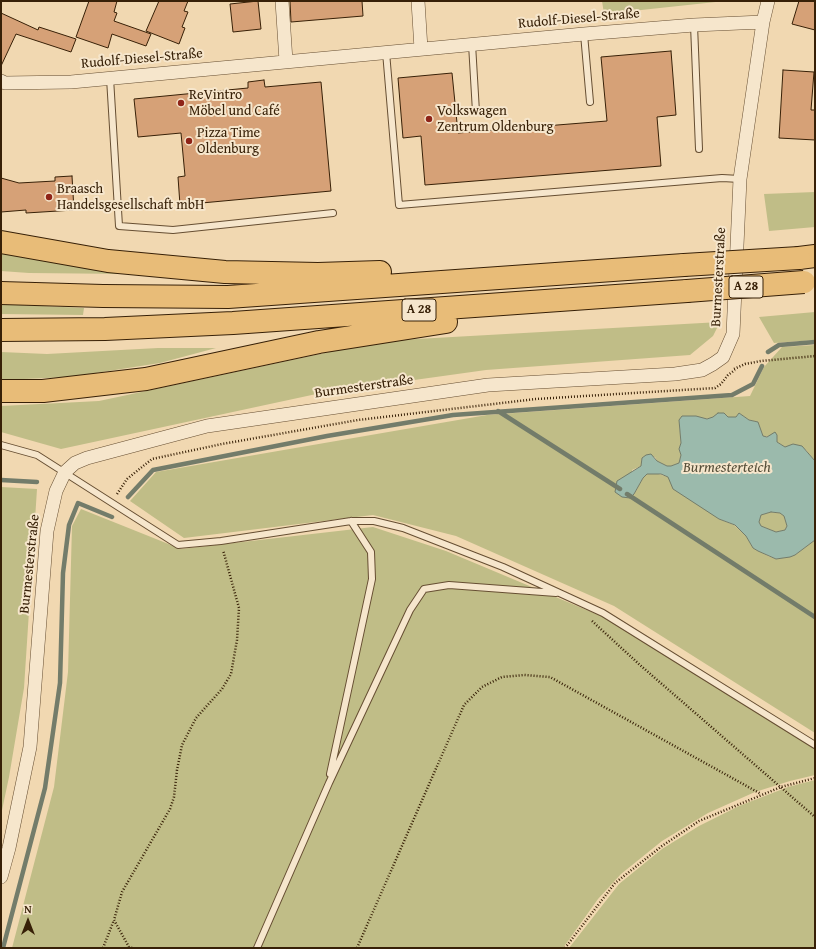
<!DOCTYPE html>
<meta charset="utf-8">
<style>
body{margin:0}
#map{position:relative;width:816px;height:949px;overflow:hidden;background:#f1d8b1;font-family:"Gentium Book Plus",serif}
canvas{display:block}
.frame{position:absolute;inset:0;border:2px solid #372007;pointer-events:none}
.north{position:absolute;left:8px;top:901px;width:40px;height:40px;-webkit-text-stroke:3px #f6e6cc;paint-order:stroke;rotate:0deg;font-size:11px;font-weight:700;line-height:16px;text-align:center;color:#372007}
.north::after{content:'';display:block;margin:auto;width:14px;height:18px;background:#372007;clip-path:polygon(50% 0,100% 100%,50% 72%,0 100%)}
</style>
<div id="map">
<canvas width="816" height="949"></canvas>
<div class="frame"></div>
<div class="north">N</div>
</div>
<script>
const ctx = document.querySelector('canvas').getContext('2d');
ctx.lineJoin = 'round';
function paint(path, color) { ctx.fillStyle = color; ctx.fill(path, 'evenodd'); }
const shape = rows => new Path2D(rows.map(r => 'M' + r).join(''));
function trace(path, color, width, dash) { ctx.strokeStyle = color; ctx.lineWidth = width; ctx.lineCap = dash ? 'butt' : 'round'; ctx.setLineDash(dash || []); ctx.stroke(path); }
function drawText(font, color, halo, rows, align = 'center') {
  ctx.font = font + ' "Gentium Book Plus",serif'; ctx.lineWidth = 4; ctx.setLineDash([]); ctx.textBaseline = 'middle'; ctx.strokeStyle = halo; ctx.fillStyle = color; for (const [text, x, y, turn = 0] of rows) {
    ctx.save(); ctx.translate(x, y); ctx.rotate((+turn || 0) * Math.PI / 180); ctx.textAlign = isNaN(turn) ? turn : align; if (halo) ctx.strokeText(text, 0, 0); ctx.fillText(text, 0, 0); ctx.restore();
  }
}
paint(shape([
 [602,1,725,1,604,14],
 [815,192,815,227,769,231,764,194],
 [1,248,129,274,29,273,1,271],
 [1,304,84,308,83,315,1,314],
 [815,312,815,340,774,343,759,317],
 [720,322,713,336,690,355,486,370,321,393,61,449,1,432,1,406,99,401,381,341],
 [815,345,815,461,806,450,785,447,777,442,776,439,770,436,763,436,758,422,749,420,739,413,737,417,679,420,681,444,679,449,681,455,679,463,671,466,667,466,657,461,655,457,642,458,641,466,632,470,634,494,643,478,647,474,655,473,668,477,719,519,734,525,746,536,753,548,768,556,776,559,795,555,815,540,815,733,614,606,456,536,373,515,184,538,130,501,156,472,487,415,750,396,764,367,782,347],
 [158,348,216,348,160,363,70,377,1,380,1,352,47,354],
 [1,487,37,489,24,688,9,777,1,815],
 [81,509,181,549,373,527,446,551,601,616,815,744,815,775,790,781,755,792,708,813,662,841,621,874,598,899,563,948,12,948,54,787,68,672,72,526],
 [771,512,781,513,784,516,787,526,785,530,776,532,761,526,759,522,761,515],
 [815,780,815,948,569,948,619,884,662,849,699,826,739,806,788,787]
]), '#c0bd87');
const water = shape([
 [718,413,724,413,728,417,736,417,739,413,749,420,758,422,763,436,767,437,775,432,777,435,777,442,785,447,793,444,802,446,815,461,815,540,795,555,790,557,776,559,758,551,753,548,746,536,735,525,719,519,673,489,668,477,661,474,647,474,643,478,634,494,630,498,622,497,615,492,617,481,641,466,642,458,646,455,651,454,657,461,667,466,671,466,679,463,681,455,679,449,681,443,679,420,682,416,696,416,707,419,713,417,718,413],
 [771,512,780,513,784,516,787,526,785,530,776,532,761,526,759,522,761,515,771,512]
]);
paint(water, '#9bbaac');
trace(water, '#737c6a', 1);
trace(shape([
 [768,352,779,345,815,342],
 [498,411,620,489],
 [1,480,37,482],
 [627,494,815,617],
 [128,497,153,470,327,436,453,415,732,395,753,384,762,366],
 [3,948,45,788,60,683,63,573,69,525,78,503,112,517]
]), '#737c6a', 4.5);
const building = shape([
 [89,1,117,1,114,12,117,13,114,21,151,34,146,46,112,34,108,48,76,37,89,1],
 [159,1,188,1,184,11,188,12,182,27,185,28,179,44,146,31,159,1],
 [258,1,261,29,233,32,230,4,258,1],
 [290,1,362,1,363,16,291,22,290,1],
 [799,1,815,1,815,30,792,24,799,1],
 [1,13,38,30,39,27,76,39,71,52,16,34,1,66,1,13],
 [671,51,676,115,657,117,661,166,425,185,421,136,403,138,398,78,452,73,458,133,607,121,601,57,671,51],
 [783,70,814,72,811,110,815,110,815,140,779,138,783,70],
 [264,80,265,87,321,82,331,191,180,205,178,177,185,176,181,133,138,137,134,99,248,88,248,82,264,80],
 [72,176,74,210,26,213,26,210,1,212,1,178,19,183,55,181,55,177,72,176]
]);
paint(building, '#d6a177');
trace(building, '#372007', 1);
const lane = shape([
 [694,25,699,149],
 [584,34,590,102],
 [472,44,476,112],
 [386,52,399,205,722,178,740,179],
 [110,78,119,226,173,230,333,213],
 [1,445,37,455,178,545,221,541,351,521,374,521,403,528,503,567,603,613,815,745],
 [330,774,372,579,371,552,351,521],
 [257,948,329,783,410,610,424,589,449,585,556,593]
]);
const street = shape([
 [282,1,286,61],
 [418,1,421,49],
 [1,81,5,83,71,82,584,34,694,25,763,22],
 [1,877,9,848,30,747,47,531,56,491,65,472,75,463,87,458,207,426,488,385,675,374,702,370,713,364,723,357,733,334,740,179,763,22,768,1]
]);
const highway = shape([
 [1,242,108,261,225,272,318,274,380,272],
 [799,258,815,256],
 [1,293,103,296,228,297,684,265],
 [1,330,105,329,233,323,687,291],
 [1,391,43,391,146,379,319,342,446,322]
]);
trace(lane, '#664e32', 8);
trace(street, '#664e32', 14);
trace(highway, '#372007', 24);
trace(shape([
 [734,369,745,364,761,361,815,356],
 [117,494,127,479,152,459,222,444,358,420,536,399,715,388,721,384,728,375,735,370],
 [592,621,640,665,815,817],
 [103,948,114,920],
 [132,948,129,947,114,920,122,892,170,809,174,797,177,770,182,745,196,718,222,689,231,674,237,640,239,608,223,550],
 [357,948,464,705,482,687,502,677,524,675,550,677,761,794],
 [565,948,615,883,662,846,699,821,781,787,815,778]
]), '#372007', 2.5, [1, 2]);
trace(lane, '#f6e6cc', 6);
trace(street, '#f6e6cc', 13);
trace(highway, '#e8bc78', 22);
const highwayBridge = shape([
 [684,265,799,258],
 [687,291,804,282]
]);
trace(highwayBridge, '#372007', 24, []);
trace(highwayBridge, '#e8bc78', 22);
for (const [x, y, r, color] of [
 [181,103,4,"#8f2418"],
 [429,119,4,"#8f2418"],
 [189,141,4,"#8f2418"],
 [49,197,4,"#8f2418"]
]) { const dot = new Path2D(); dot.arc(x, y, r, 0, 2 * Math.PI); ctx.fillStyle = color; ctx.fill(dot); trace(dot, '#f6e6cc', 1.5); }
for (const [x, y, w] of [
 [746,287,34],
 [419,310,34]
]) { const box = new Path2D(); box.roundRect(x - w / 2, y - 11, w, 22, 3); ctx.fillStyle = '#f6e6cc'; ctx.fill(box); trace(box, '#372007', 1); }
drawText('bold 13px', '#372007', null, [
 ["A 28",746,287],
 ["A 28",419,310]
]);
drawText('14px', '#372007', '#f6e6cc', [
 ["Rudolf-Diesel-Straße",579,19,-5],
 ["Rudolf-Diesel-Straße",142,59,-5],
 ["Burmesterstraße",719,277,-87],
 ["Burmesterstraße",364,387,-8],
 ["Burmesterstraße",30,564,-84]
]);
drawText('14px', '#372007', '#f6e6cc', [
 ["ReVintro",189,95],
 ["Möbel und Café",189,111],
 ["Volkswagen",437,111],
 ["Zentrum Oldenburg",437,127],
 ["Pizza Time",197,133],
 ["Oldenburg",197,149],
 ["Braasch",57,189],
 ["Handelsgesellschaft mbH",57,205]
], 'left');
drawText('italic 15px', '#554e39', '#f6e6cc', [
 ["Burmesterteich",727,468]
]);
</script>
